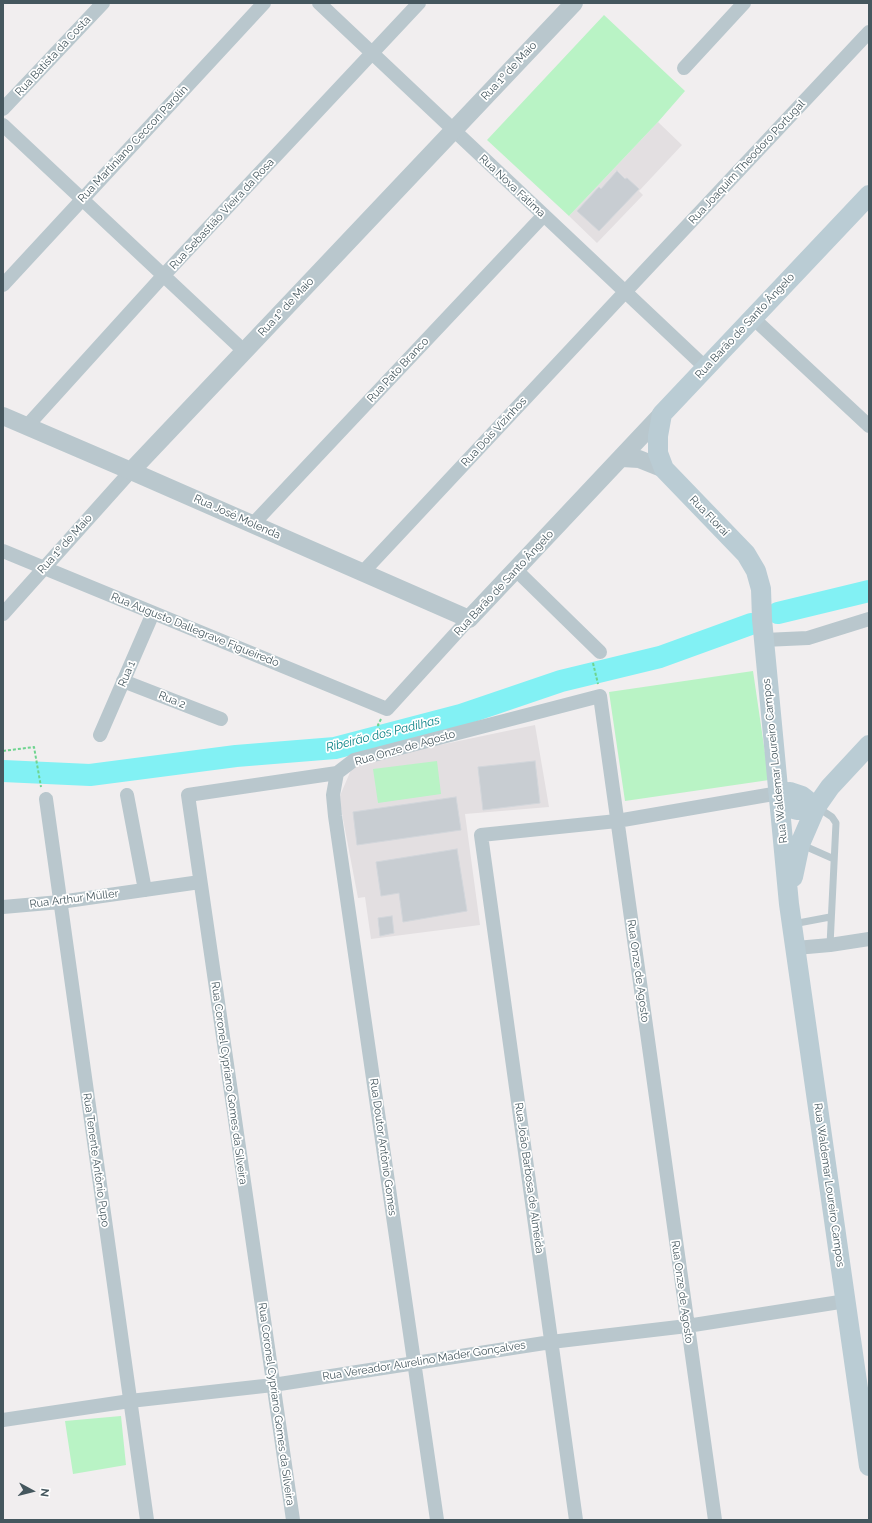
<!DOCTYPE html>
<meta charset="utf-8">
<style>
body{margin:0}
#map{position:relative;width:872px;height:1523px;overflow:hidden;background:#f1eeef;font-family:Raleway,sans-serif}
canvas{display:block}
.frame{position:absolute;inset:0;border:4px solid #45575e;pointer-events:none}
.north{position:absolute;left:12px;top:1471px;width:40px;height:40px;-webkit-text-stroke:3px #fff;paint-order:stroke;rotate:97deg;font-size:11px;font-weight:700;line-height:16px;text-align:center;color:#45575e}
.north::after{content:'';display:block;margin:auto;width:14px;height:18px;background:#45575e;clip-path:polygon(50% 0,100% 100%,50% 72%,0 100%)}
</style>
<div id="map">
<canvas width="872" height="1523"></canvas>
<div class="frame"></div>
<div class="north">N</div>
</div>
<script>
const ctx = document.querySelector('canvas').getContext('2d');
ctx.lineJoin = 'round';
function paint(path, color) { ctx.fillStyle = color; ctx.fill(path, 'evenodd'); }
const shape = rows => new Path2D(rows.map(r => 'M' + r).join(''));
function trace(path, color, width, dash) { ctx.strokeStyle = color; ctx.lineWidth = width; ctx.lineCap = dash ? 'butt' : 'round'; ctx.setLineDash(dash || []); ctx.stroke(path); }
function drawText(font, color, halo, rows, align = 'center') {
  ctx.font = font + ' Raleway,sans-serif'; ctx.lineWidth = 3.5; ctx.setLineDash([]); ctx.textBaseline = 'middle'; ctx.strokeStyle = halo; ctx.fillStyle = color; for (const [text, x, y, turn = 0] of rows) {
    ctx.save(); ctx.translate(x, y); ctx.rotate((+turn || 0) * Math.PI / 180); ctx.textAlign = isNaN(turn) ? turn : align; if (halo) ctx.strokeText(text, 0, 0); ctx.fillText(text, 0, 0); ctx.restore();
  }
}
paint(shape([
 [658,122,682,145,639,191,643,195,597,243,569,216],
 [535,725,549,807,465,814,480,925,371,939,365,897,358,898,339,798,354,763]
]), '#e3dfe1');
paint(shape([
 [604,15,685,91,658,122,569,216,487,140],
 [753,671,769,780,625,801,609,692],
 [437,761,441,794,378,803,373,769],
 [121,1416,126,1465,73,1474,65,1421]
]), '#b9f3c5');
trace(shape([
 [778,613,869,591],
 [3,771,90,775,236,756,335,748,461,715,561,681,660,657,751,624]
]), '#82f1f4', 22);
const building = shape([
 [617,171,625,179,627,178,639,189,599,231,577,211,599,187,601,189,617,171],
 [535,761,540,803,483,810,478,767,535,761],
 [456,797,461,830,357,845,353,812,456,797],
 [457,849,467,911,403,922,399,893,381,896,376,862,457,849],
 [392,916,394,933,380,936,378,918,392,916]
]);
paint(building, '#c8cdd2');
trace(building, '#d2d6db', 1);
trace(shape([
 [593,663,598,684],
 [381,719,378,725,382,739],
 [3,751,34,747,41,787]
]), '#6ed48f', 2, [3, 2]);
trace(shape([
 [817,807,832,817,836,823,830,945],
 [800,844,834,859],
 [793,924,830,917]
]), '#b9c7cd', 7);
trace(shape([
 [319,3,706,368],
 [684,68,744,3],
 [3,109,103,3],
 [3,125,244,351],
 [3,285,264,3],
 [753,318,869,426],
 [27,426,163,276,419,3],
 [253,524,544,215],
 [3,551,387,709,469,619],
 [516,570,600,652],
 [363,572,625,292,869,32],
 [3,614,131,471],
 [764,640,808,638,869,619],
 [123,681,221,719],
 [100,735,153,613],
 [337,773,333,795,335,816,437,1520],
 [127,795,145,890],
 [46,799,147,1520],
 [3,907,60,902,200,882],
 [796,948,830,945,869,939],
 [3,1420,130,1401,273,1385,551,1342,687,1326,846,1301],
 [293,1520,188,795,337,773,354,760,600,696,715,1520],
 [576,1520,481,835,617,821,779,793]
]), '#b9c7cd', 14);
trace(shape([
 [3,416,131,471,469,619,662,414],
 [622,458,639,459,664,469],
 [131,471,574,3]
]), '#b9c7cd', 18);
trace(shape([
 [869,195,662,414,658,436,658,453,664,469,746,554,756,571,761,589,762,619,789,904,869,1466],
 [790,792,802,796,816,807,797,810,787,807,779,793,790,792],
 [793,877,800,844,816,807,830,787,869,745]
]), '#baccd4', 20);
drawText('11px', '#45575e', '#fff', [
 ["Rua Batista da Costa",53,56,-47],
 ["Rua 1º de Maio",509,71,-47],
 ["Rua Martiniano Ceccon Parolin",133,144,-47],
 ["Rua Joaquim Theodoro Portugal",747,162,-47],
 ["Rua Nova Fátima",512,186,43],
 ["Rua Sebastião Vieira da Rosa",222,214,-47],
 ["Rua 1º de Maio",286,307,-47],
 ["Rua Barão de Santo Ângelo",745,326,-47],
 ["Rua Pato Branco",398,370,-47],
 ["Rua Dois Vizinhos",494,432,-47],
 ["Rua Floraí",709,516,46],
 ["Rua José Molenda",237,517,24],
 ["Rua 1º de Maio",65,544,-48],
 ["Rua Barão de Santo Ângelo",504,583,-47],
 ["Rua Augusto Dallegrave Figueiredo",195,630,22],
 ["Rua 1",127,674,-67],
 ["Rua 2",172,700,22],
 ["Rua Onze de Agosto",405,748,-16],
 ["Rua Waldemar Loureiro Campos",775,761,-96],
 ["Rua Arthur Müller",74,899,-7],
 ["Rua Onze de Agosto",638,971,82],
 ["Rua Coronel Cypriano Gomes da Silveira",229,1083,82],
 ["Rua Doutor Antônio Gomes",383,1147,82],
 ["Rua Tenente Antônio Pupo",96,1160,82],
 ["Rua João Barbosa de Almeida",529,1178,82],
 ["Rua Waldemar Loureiro Campos",829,1185,82],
 ["Rua Onze de Agosto",682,1292,82],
 ["Rua Vereador Aurelino Mader Gonçalves",424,1361,-9],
 ["Rua Coronel Cypriano Gomes da Silveira",276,1404,82]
]);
drawText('italic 12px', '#058184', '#fff', [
 ["Ribeirão dos Padilhas",383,734,-14]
]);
</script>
